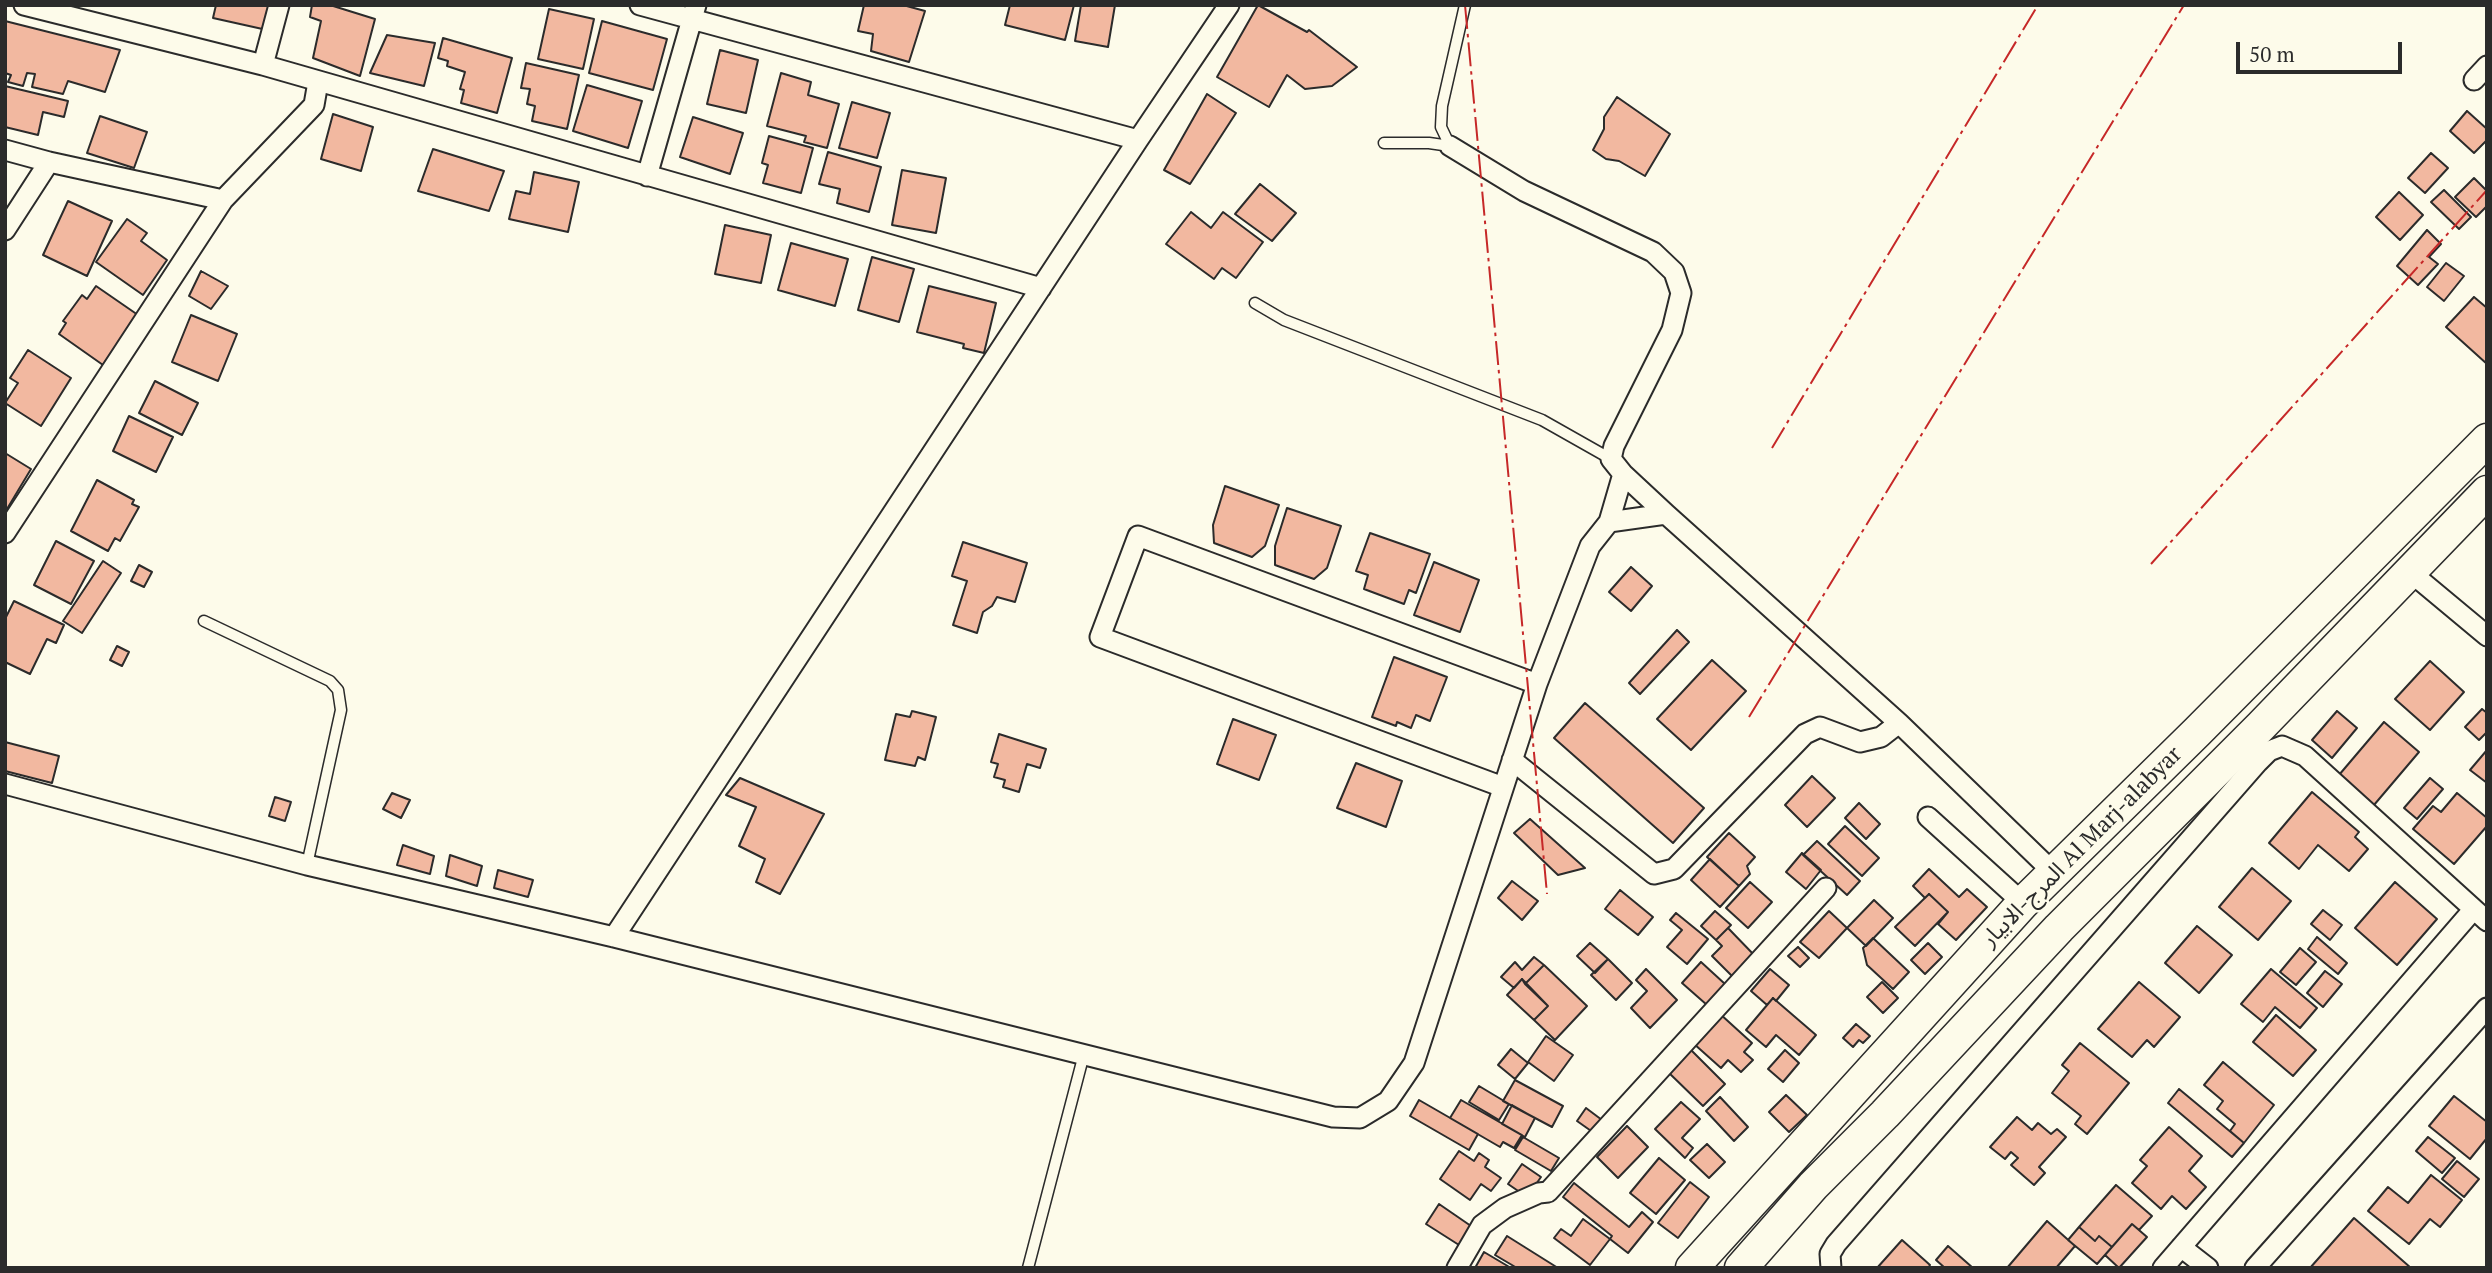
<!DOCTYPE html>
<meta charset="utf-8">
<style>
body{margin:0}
#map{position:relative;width:2492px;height:1273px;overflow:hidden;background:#fdfbea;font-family:"PT Serif",serif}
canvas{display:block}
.frame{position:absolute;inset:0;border:7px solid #2b2b2b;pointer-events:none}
.scale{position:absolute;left:2236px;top:42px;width:166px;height:32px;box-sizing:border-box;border:4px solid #2b2b2b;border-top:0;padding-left:9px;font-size:21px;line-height:24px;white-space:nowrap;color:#2b2b2b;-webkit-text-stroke:5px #fdfbea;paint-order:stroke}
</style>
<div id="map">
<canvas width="2492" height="1273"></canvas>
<div class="frame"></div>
<div class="scale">50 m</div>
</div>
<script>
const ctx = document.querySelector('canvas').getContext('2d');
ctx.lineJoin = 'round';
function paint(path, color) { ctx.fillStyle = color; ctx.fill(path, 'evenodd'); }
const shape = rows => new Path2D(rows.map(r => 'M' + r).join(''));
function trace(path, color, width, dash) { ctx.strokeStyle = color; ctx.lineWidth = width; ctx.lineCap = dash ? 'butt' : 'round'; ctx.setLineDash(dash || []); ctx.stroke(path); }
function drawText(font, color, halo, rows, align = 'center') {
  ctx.font = font + ' "PT Serif","Noto Sans Arabic",serif'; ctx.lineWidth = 5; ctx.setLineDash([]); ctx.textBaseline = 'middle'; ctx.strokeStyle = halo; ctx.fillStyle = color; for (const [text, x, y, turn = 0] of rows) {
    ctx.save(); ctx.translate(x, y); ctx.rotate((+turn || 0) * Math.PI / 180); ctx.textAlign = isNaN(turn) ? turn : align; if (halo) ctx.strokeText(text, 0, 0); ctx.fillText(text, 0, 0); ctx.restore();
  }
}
const building = shape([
 [216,5,273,5,267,30,213,18,216,5],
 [312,5,330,5,375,19,360,76,313,58,321,21,310,17,312,5],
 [864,5,903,5,925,11,909,62,871,51,873,34,858,31,864,5],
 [1010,5,1074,5,1065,40,1005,25,1010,5],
 [1081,5,1115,5,1108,47,1075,41,1081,5],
 [1258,5,1307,32,1309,30,1357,67,1332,86,1305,89,1287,75,1269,107,1217,77,1258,5],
 [549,9,594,19,583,69,538,59,549,9],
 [5,21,120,50,105,92,68,81,63,94,32,87,35,74,27,73,23,86,8,82,11,75,5,73,5,21],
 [602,21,667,39,653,90,589,73,602,21],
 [387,35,435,43,424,86,370,73,387,35],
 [443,38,512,58,497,113,461,103,464,90,460,89,465,72,447,66,448,61,438,58,443,38],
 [720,50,758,60,746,113,707,104,720,50],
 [526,63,579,75,567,129,532,121,535,106,527,104,530,89,521,88,526,63],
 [781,73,811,82,808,95,839,104,827,148,804,142,806,136,767,126,781,73],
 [587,85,642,101,628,148,573,131,587,85],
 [5,86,68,101,64,117,43,112,38,135,5,127,5,86],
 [1207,94,1236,113,1190,184,1164,170,1207,94],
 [1617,97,1670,134,1645,176,1619,161,1606,159,1593,150,1604,129,1604,117,1617,97],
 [852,102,890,113,877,158,839,148,852,102],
 [2467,111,2487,129,2487,140,2474,153,2450,131,2467,111],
 [333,114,373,127,361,171,321,159,333,114],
 [100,116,147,132,134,168,87,153,100,116],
 [693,117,743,133,730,174,680,157,693,117],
 [769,136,813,148,801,193,763,183,768,165,762,163,769,136],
 [433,149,504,171,489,211,418,191,433,149],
 [828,152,881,167,869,212,837,203,840,189,819,184,828,152],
 [2431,153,2448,168,2425,193,2408,178,2431,153],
 [902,170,946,178,936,233,892,225,902,170],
 [534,172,579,182,568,232,509,219,516,191,530,194,534,172],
 [2474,178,2487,191,2487,206,2476,217,2455,197,2474,178],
 [1260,184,1296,213,1272,241,1235,214,1260,184],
 [2444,190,2471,217,2459,229,2431,202,2444,190],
 [2399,192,2423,215,2400,240,2376,217,2399,192],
 [68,201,112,221,87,276,43,255,68,201],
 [1191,212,1211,228,1223,212,1263,242,1236,278,1222,268,1214,279,1166,244,1191,212],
 [127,219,147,233,141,241,167,260,143,295,96,262,127,219],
 [725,225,771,235,761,283,715,274,725,225],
 [2427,230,2441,244,2429,257,2438,264,2418,285,2397,266,2427,230],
 [791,243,848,259,835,306,778,290,791,243],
 [872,257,914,269,899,322,858,310,872,257],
 [2446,263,2464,276,2444,301,2427,287,2446,263],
 [201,271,228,286,211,309,189,296,201,271],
 [96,286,138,315,103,365,59,334,66,323,63,321,82,295,87,299,96,286],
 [929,286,996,303,984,353,963,348,964,344,917,332,929,286],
 [2474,297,2487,308,2487,364,2446,327,2474,297],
 [191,315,237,334,218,381,172,362,191,315],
 [28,350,71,378,41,426,5,403,18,383,10,378,28,350],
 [155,381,198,403,182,435,139,413,155,381],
 [129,416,173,437,156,472,113,451,129,416],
 [5,453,31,469,7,509,5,508,5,453],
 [97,480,134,500,132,504,139,507,120,541,115,538,108,551,71,531,97,480],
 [1225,486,1279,505,1265,546,1252,557,1214,543,1213,525,1225,486],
 [1287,508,1341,526,1327,568,1314,579,1275,565,1275,546,1287,508],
 [1370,533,1430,554,1416,593,1409,590,1404,604,1364,589,1368,575,1356,571,1370,533],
 [56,541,94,561,71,604,34,585,56,541],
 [963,542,1027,563,1015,602,997,597,992,606,983,612,977,633,953,625,967,581,952,576,963,542],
 [103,561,121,573,82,633,63,621,103,561],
 [1434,562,1479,580,1460,632,1414,615,1434,562],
 [139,565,152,572,144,587,131,581,139,565],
 [1631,567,1652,586,1631,611,1609,592,1631,567],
 [14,601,64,625,56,643,47,639,30,674,5,662,5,619,14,601],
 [1677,630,1689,642,1640,694,1629,683,1677,630],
 [117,646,129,652,122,666,110,660,117,646],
 [1394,657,1447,677,1430,721,1416,715,1411,728,1397,722,1396,726,1372,717,1394,657],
 [1712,660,1746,691,1691,750,1657,719,1712,660],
 [2430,661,2464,692,2430,730,2395,699,2430,661],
 [1585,703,1704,808,1673,843,1554,738,1585,703],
 [2482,709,2487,713,2487,732,2479,740,2465,727,2482,709],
 [912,711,936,717,925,760,918,757,915,766,885,760,896,714,910,717,912,711],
 [2337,711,2357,728,2332,758,2312,740,2337,711],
 [1233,719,1276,735,1259,780,1217,764,1233,719],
 [2384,722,2419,752,2374,805,2339,775,2384,722],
 [999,734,1046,749,1040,768,1027,764,1019,792,1003,787,1005,780,994,777,998,764,991,762,999,734],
 [5,742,59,756,52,783,5,771,5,742],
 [2487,750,2487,783,2470,770,2487,750],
 [1356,763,1402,781,1386,827,1337,808,1356,763],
 [1812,776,1835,798,1807,827,1785,805,1812,776],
 [740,778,824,814,780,894,756,882,765,859,739,846,756,807,726,795,740,778],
 [2430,778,2443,789,2417,819,2404,808,2430,778],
 [2312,792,2359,832,2355,837,2368,849,2349,871,2318,845,2299,869,2269,843,2312,792],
 [392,793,410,800,401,818,383,809,392,793],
 [2457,793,2487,818,2487,826,2454,864,2413,829,2433,806,2441,812,2457,793],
 [275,797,291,802,285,821,269,816,275,797],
 [1859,803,1880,824,1866,839,1845,818,1859,803],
 [1530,819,1585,868,1558,875,1514,833,1530,819],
 [1845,826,1879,858,1862,876,1828,844,1845,826],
 [1729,833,1755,857,1747,866,1750,874,1739,886,1707,857,1729,833],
 [1817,841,1860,881,1847,895,1803,855,1817,841],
 [403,845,434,856,430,874,397,865,403,845],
 [1802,853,1821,870,1806,889,1786,872,1802,853],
 [450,855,482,866,477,886,446,876,450,855],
 [1710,859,1739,886,1720,907,1691,880,1710,859],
 [2252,868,2291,901,2258,940,2219,907,2252,868],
 [1929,869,1959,897,1967,889,1987,907,1956,940,1938,924,1948,912,1929,894,1925,898,1913,886,1929,869],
 [498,870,533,880,528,897,494,888,498,870],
 [1512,881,1538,901,1522,920,1498,898,1512,881],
 [1750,882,1772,902,1748,928,1726,908,1750,882],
 [2395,882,2437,919,2397,965,2355,928,2395,882],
 [1620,890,1653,917,1638,935,1605,909,1620,890],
 [1929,894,1948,912,1915,946,1895,927,1929,894],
 [1874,900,1893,918,1866,946,1847,928,1874,900],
 [2323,910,2342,925,2330,940,2311,924,2323,910],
 [1715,911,1731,925,1716,940,1701,926,1715,911],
 [1829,911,1847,928,1819,958,1800,942,1829,911],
 [1676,913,1708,939,1687,964,1667,947,1682,930,1670,920,1676,913],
 [2197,926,2232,955,2199,993,2165,963,2197,926],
 [1728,928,1756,957,1735,979,1712,956,1722,946,1716,940,1728,928],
 [2317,937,2347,963,2338,974,2308,949,2317,937],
 [1873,938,1909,972,1893,989,1867,965,1863,948,1873,938],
 [1590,943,1608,959,1595,973,1577,956,1590,943],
 [1928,943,1942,957,1925,974,1911,960,1928,943],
 [1798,947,1809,958,1800,967,1788,956,1798,947],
 [2300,948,2316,962,2296,985,2280,972,2300,948],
 [1534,957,1544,965,1525,984,1522,979,1514,988,1501,977,1515,962,1522,970,1534,957],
 [1608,959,1632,983,1616,1000,1591,975,1608,959],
 [1701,962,1725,984,1707,1005,1682,983,1701,962],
 [1544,965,1587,1006,1555,1040,1534,1020,1548,1006,1525,984,1544,965],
 [1646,969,1677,1000,1650,1028,1631,1008,1647,991,1636,980,1646,969],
 [1770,969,1789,985,1776,1001,1773,998,1767,1005,1751,991,1770,969],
 [2271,969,2317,1008,2300,1028,2275,1007,2263,1022,2241,1004,2271,969],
 [2325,971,2342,984,2323,1007,2307,993,2325,971],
 [1522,979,1548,1006,1534,1020,1507,995,1522,979],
 [1882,982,1898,998,1883,1013,1867,997,1882,982],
 [2139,982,2180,1017,2154,1047,2147,1040,2132,1057,2098,1029,2139,982],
 [1773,998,1816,1035,1799,1055,1776,1035,1766,1047,1746,1030,1773,998],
 [1719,1013,1752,1043,1744,1052,1753,1060,1741,1072,1728,1060,1721,1068,1693,1043,1719,1013],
 [2276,1015,2316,1050,2293,1076,2253,1042,2276,1015],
 [1856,1024,1870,1036,1863,1043,1859,1040,1853,1047,1843,1038,1856,1024],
 [1546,1036,1573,1055,1554,1081,1528,1062,1546,1036],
 [2080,1043,2129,1083,2087,1134,2075,1124,2081,1116,2052,1093,2069,1071,2062,1065,2080,1043],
 [1689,1048,1725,1084,1703,1106,1667,1071,1689,1048],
 [1511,1049,1528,1063,1515,1079,1498,1065,1511,1049],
 [1785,1050,1799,1063,1783,1082,1768,1069,1785,1050],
 [2223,1062,2274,1105,2244,1143,2230,1131,2235,1124,2217,1109,2223,1101,2204,1085,2223,1062],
 [1515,1080,1563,1106,1552,1127,1503,1101,1515,1080],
 [1479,1086,1509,1104,1499,1120,1469,1102,1479,1086],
 [2179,1089,2244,1143,2232,1157,2168,1103,2179,1089],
 [1786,1095,1807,1115,1789,1132,1769,1112,1786,1095],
 [2454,1096,2487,1122,2487,1138,2470,1159,2429,1126,2454,1096],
 [1720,1097,1748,1127,1734,1141,1706,1111,1720,1097],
 [1419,1100,1478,1134,1469,1150,1410,1116,1419,1100],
 [1461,1100,1522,1135,1514,1148,1503,1142,1500,1147,1450,1118,1461,1100],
 [1681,1102,1700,1119,1682,1138,1693,1148,1685,1158,1655,1129,1681,1102],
 [1512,1105,1535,1118,1525,1137,1502,1124,1512,1105],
 [1586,1108,1602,1120,1594,1133,1577,1121,1586,1108],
 [2017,1117,2032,1130,2038,1123,2051,1134,2057,1129,2066,1137,2039,1167,2045,1173,2034,1185,2011,1165,2018,1158,2011,1152,2005,1159,1990,1147,2017,1117],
 [1627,1126,1648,1147,1618,1178,1597,1157,1627,1126],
 [2169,1127,2202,1156,2189,1171,2206,1187,2186,1209,2172,1196,2161,1209,2132,1183,2147,1166,2140,1160,2169,1127],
 [1523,1137,1559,1158,1551,1171,1515,1150,1523,1137],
 [2428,1137,2455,1158,2442,1173,2416,1151,2428,1137],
 [1707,1144,1725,1162,1709,1178,1690,1160,1707,1144],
 [1459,1151,1474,1161,1479,1153,1489,1160,1485,1167,1501,1178,1491,1191,1481,1184,1470,1200,1440,1179,1459,1151],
 [1659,1158,1685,1180,1656,1214,1630,1193,1659,1158],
 [2457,1161,2479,1179,2464,1197,2442,1179,2457,1161],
 [1522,1164,1541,1177,1527,1197,1508,1184,1522,1164],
 [2431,1175,2462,1200,2440,1227,2430,1219,2409,1244,2368,1211,2388,1187,2408,1203,2431,1175],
 [1690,1182,1709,1197,1678,1238,1658,1223,1690,1182],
 [1574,1183,1629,1227,1642,1212,1653,1222,1628,1253,1610,1239,1612,1236,1563,1197,1574,1183],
 [2116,1185,2152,1216,2139,1230,2132,1224,2112,1247,2099,1236,2095,1241,2079,1227,2116,1185],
 [1439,1204,1471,1226,1459,1245,1426,1224,1439,1204],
 [2354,1218,2411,1268,2310,1268,2354,1218],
 [1583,1219,1610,1239,1590,1265,1554,1238,1561,1229,1571,1236,1583,1219],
 [2047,1221,2075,1246,2056,1268,2007,1268,2047,1221],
 [2132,1224,2147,1237,2119,1268,2105,1255,2132,1224],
 [2079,1227,2095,1241,2099,1236,2112,1247,2097,1264,2068,1240,2079,1227],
 [1507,1236,1558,1268,1517,1268,1495,1255,1507,1236],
 [1902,1240,1930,1265,1928,1268,1877,1268,1902,1240],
 [1948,1246,1973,1268,1945,1268,1936,1260,1948,1246],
 [1484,1252,1511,1268,1475,1268,1484,1252]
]);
paint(building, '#f2b8a0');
trace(building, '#2b2b2b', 2);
const service = shape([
 [1384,143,1429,143,1450,146],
 [1450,146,1441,127,1442,106,1465,5],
 [1255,303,1284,320,1542,420,1611,459],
 [204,621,330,681,338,690,341,710,307,865],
 [1028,1268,1084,1054]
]);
const minor = shape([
 [24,5,263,65,1041,288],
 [640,5,1138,140],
 [263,65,279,5],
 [2474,80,2487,66],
 [1450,146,1524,191,1653,252,1674,272,1681,293,1672,330,1614,446,1611,459,1623,474,1666,514,1899,723,2053,872],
 [5,150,49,162,223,200],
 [647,176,696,5],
 [5,230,49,162],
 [1609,522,1666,514],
 [5,533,223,200,314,105,318,82],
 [2409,571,2487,636],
 [1512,760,1654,874,1674,869,1805,734,1820,727,1860,742,1881,737,1899,723],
 [5,784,307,865,614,937,1333,1117,1360,1118,1388,1101,1414,1063,1537,684,1590,546,1609,522,1623,474],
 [1503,787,1100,637,1138,536,1537,684],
 [1928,817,2023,903],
 [614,937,1138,140,1229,5],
 [2181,1247,2208,1268],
 [1457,1268,1482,1225,1505,1208,1539,1193,1548,1192,1826,888],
 [1831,1268,1830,1254,1836,1244,2258,762,2269,751,2282,746,2305,756,2487,921],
 [2163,1268,2473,910],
 [2255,1268,2487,1008]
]);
const primary = shape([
 [1692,1268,2023,903,2197,732,2487,440],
 [1741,1268,1813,1186,1885,1114,2059,928,2261,726,2487,492]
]);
trace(service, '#2b2b2b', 13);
trace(minor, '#2b2b2b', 23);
trace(primary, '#2b2b2b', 35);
trace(service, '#fdfbea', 10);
trace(minor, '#fdfbea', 19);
trace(primary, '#fdfbea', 32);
trace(shape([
 [1465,5,1547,894],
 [1772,448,2038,5],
 [2151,564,2487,190],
 [1749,717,2184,5]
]), '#c62828', 2, [24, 5, 3.5, 5]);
drawText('23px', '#2b2b2b', '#fdfbea', [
 ["المرج-الابيار Al Marj-alabyar",2082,847,-45]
]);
</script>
